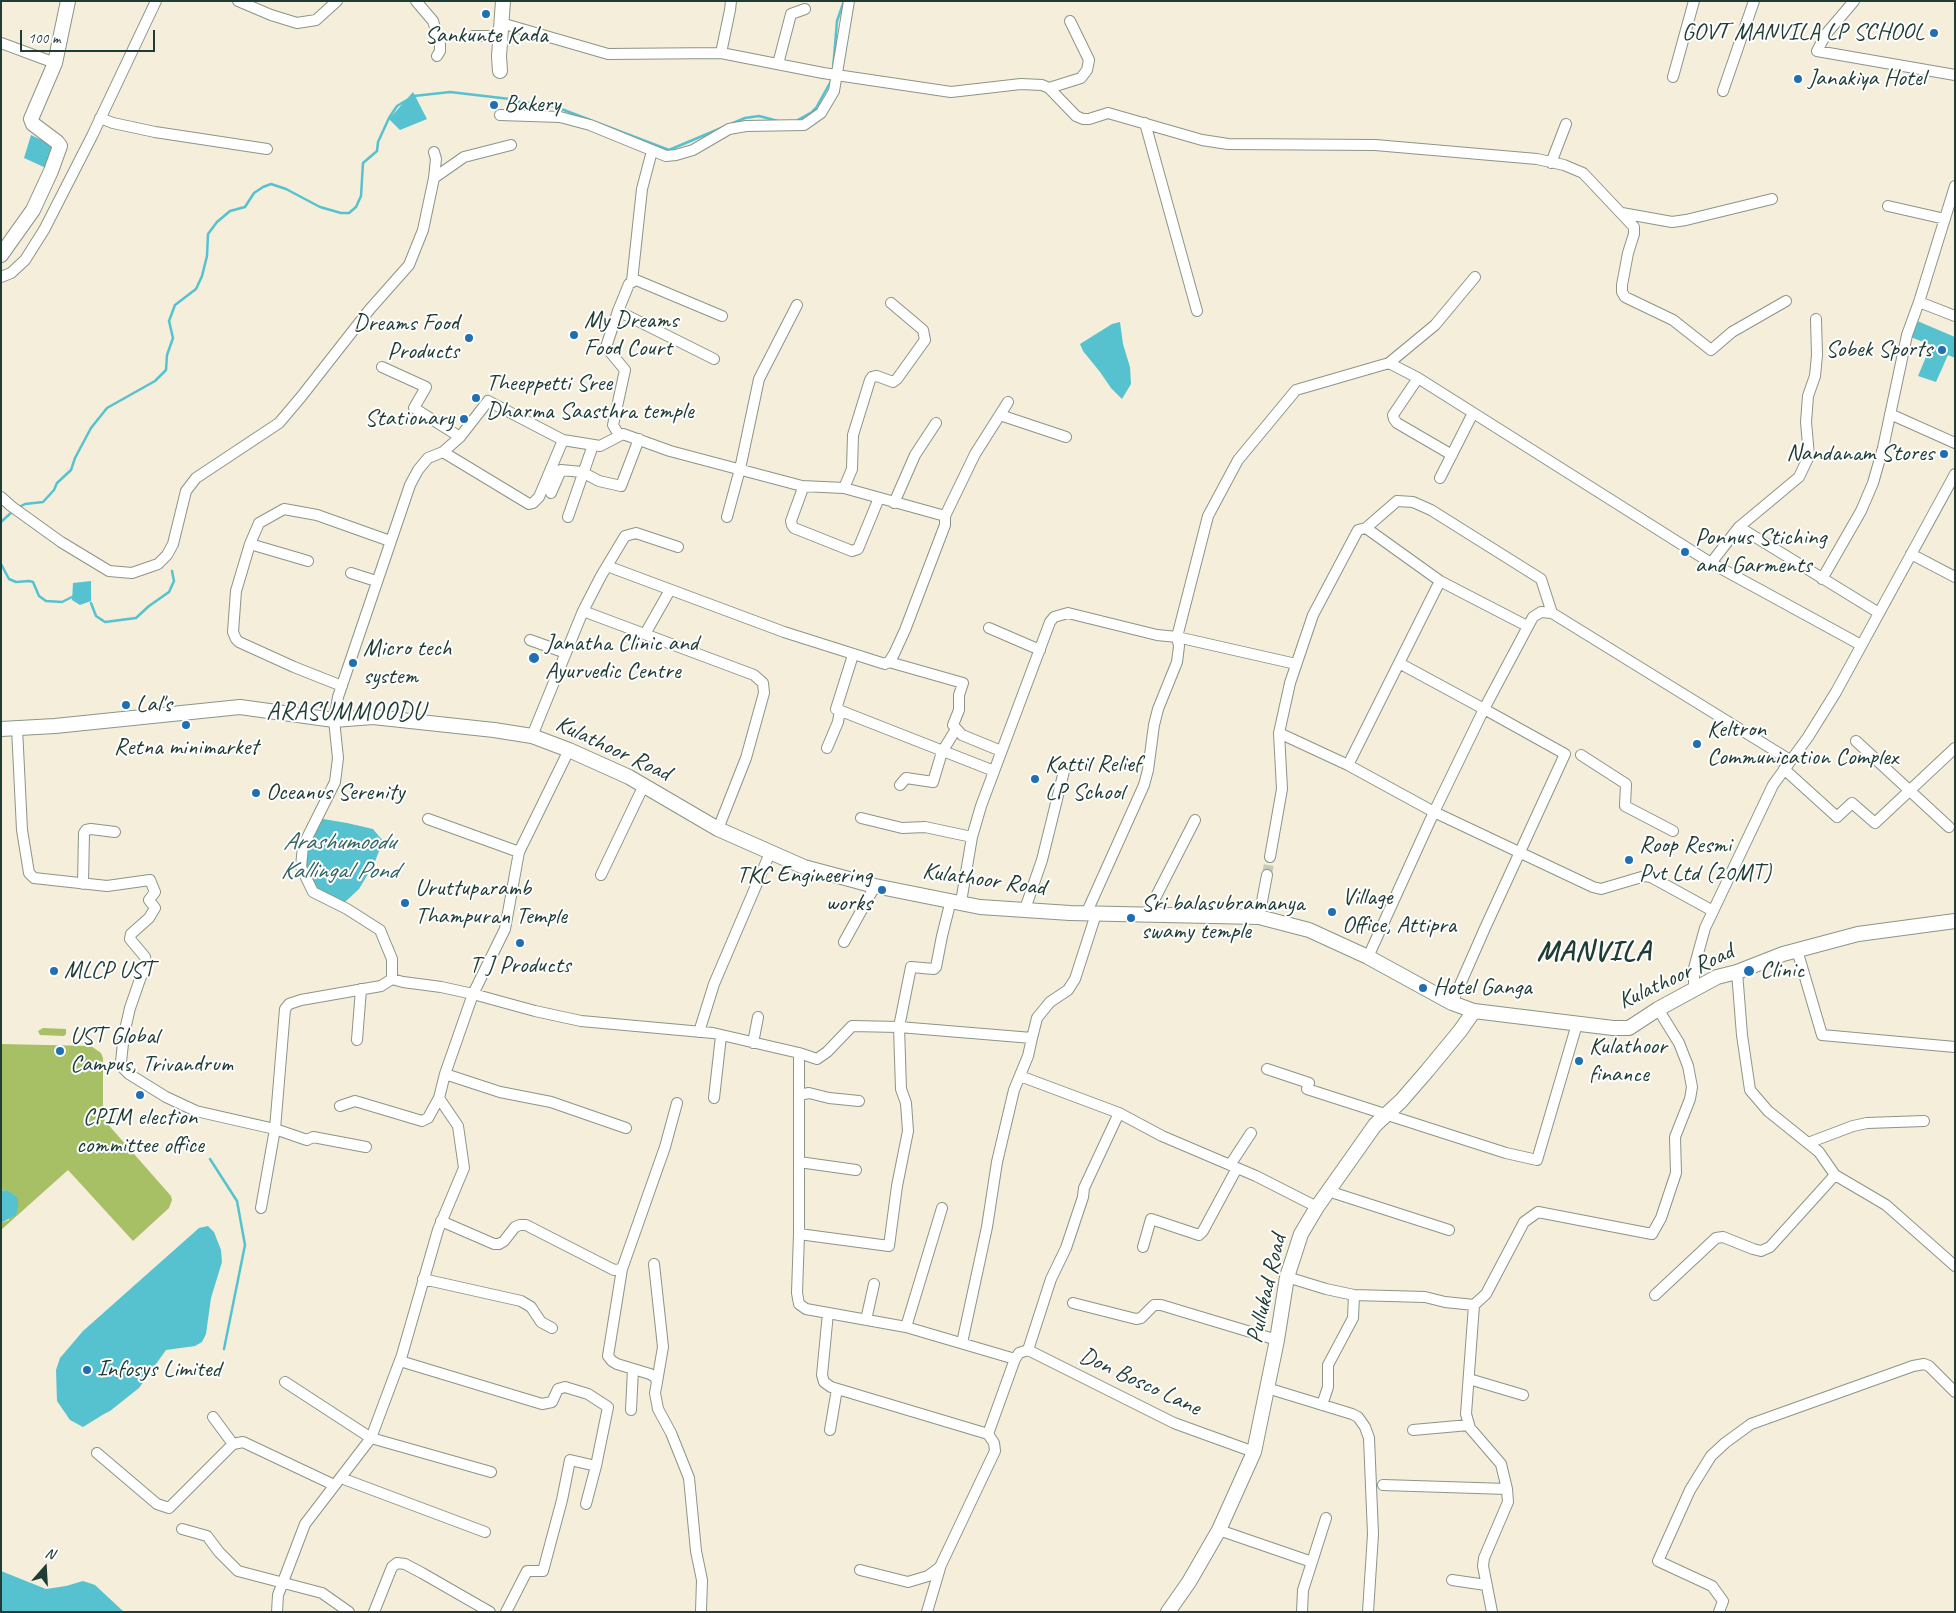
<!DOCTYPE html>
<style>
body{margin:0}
#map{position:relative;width:1956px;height:1613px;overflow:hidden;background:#f4eedb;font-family:Caveat,sans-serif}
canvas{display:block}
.frame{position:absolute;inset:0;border:2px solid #1f3d34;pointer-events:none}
.north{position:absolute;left:20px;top:1543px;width:50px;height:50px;-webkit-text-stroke:4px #fff;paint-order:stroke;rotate:19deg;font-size:14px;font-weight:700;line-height:20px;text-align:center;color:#1f3d34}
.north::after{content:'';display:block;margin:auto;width:18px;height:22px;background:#1f3d34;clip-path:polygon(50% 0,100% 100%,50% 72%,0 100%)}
.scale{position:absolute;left:20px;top:30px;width:135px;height:22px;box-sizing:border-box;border:2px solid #1f3d34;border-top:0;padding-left:6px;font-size:15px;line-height:18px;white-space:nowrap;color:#1f3d34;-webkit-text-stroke:4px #fff;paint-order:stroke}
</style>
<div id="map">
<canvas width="1956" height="1613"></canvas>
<div class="frame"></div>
<div class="north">N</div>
<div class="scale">100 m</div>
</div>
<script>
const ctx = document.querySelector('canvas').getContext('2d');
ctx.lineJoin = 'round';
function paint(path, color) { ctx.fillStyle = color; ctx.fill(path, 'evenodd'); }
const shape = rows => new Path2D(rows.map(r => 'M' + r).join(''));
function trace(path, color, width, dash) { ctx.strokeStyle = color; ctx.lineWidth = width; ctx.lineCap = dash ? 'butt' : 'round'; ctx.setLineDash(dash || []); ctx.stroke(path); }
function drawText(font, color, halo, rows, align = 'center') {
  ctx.font = font + ' Caveat,sans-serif'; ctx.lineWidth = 4; ctx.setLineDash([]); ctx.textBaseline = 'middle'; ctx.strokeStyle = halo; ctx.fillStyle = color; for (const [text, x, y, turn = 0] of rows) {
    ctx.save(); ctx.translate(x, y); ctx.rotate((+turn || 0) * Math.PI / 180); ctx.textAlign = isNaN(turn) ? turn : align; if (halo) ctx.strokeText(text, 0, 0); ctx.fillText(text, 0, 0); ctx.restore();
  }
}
paint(shape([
 [43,1028,66,1029,66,1034,64,1036,40,1035,38,1031],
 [1,1044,91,1046,101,1053,103,1058,103,1115,105,1121,171,1196,172,1200,169,1208,133,1241,68,1170,1,1230,1,1223,9,1220,7,1190,1,1191]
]), '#a7c066');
paint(shape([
 [413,92,427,119,400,130,389,119],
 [31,135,54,146,46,168,24,158],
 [1915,320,1955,337,1955,358,1948,355,1936,382,1918,376,1931,345,1908,336],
 [1120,322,1123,344,1130,367,1131,384,1122,399,1111,388,1100,372,1083,351,1080,344,1112,324],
 [91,581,91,601,80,605,72,600,73,583],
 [323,819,347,823,373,829,383,841,374,864,359,889,345,902,315,888,305,865,307,841,316,824],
 [7,1190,18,1198,18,1207,16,1215,1,1223,1,1191],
 [208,1226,214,1232,221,1250,222,1262,211,1298,206,1334,202,1342,195,1346,166,1350,139,1388,110,1411,104,1414,83,1427,70,1420,57,1401,56,1370,60,1358,83,1331,199,1228],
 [1,1571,46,1589,66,1586,83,1581,95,1585,124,1612,1,1612]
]), '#56c2d0');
trace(shape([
 [833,69,837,21,844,1],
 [414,96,450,92,510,99,524,103,540,103,556,107,669,150,745,118,759,116,778,121],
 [796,121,812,112,816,108,831,81],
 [17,508,25,504,43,502,54,490,57,483,71,470,75,458,91,428,107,408,155,381,166,370,167,355,173,338,169,321,175,305,196,289,202,276,207,256,208,234,217,222,230,211,245,207,254,193,263,187,271,184,286,189,320,207,341,213,349,213,356,207,361,196,363,163,377,151,378,142,389,118,397,106,407,100],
 [1,522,13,511],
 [1,564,9,579,16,582,29,581,33,582,39,596,46,601,62,602,72,597],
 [91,603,96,616,105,622,136,618,149,606,169,592,174,581,172,571],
 [210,1159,237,1201,245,1245,224,1349]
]), '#56c2d0', 2.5);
trace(shape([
 [1267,875,1270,857]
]), '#c9cbba', 10, [10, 5]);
const street = shape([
 [238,1,271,15,297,23,316,20,337,1],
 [416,1,433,21,440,44,440,51,437,56],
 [1854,1,1826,34,1817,51,1955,75],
 [501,23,608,54,721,53,730,10,731,1],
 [473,36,500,36],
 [1,43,55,63],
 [721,53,823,73,951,92,1021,84,1042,85,1049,88,1076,116,1083,119,1089,119,1108,113,1202,140,1228,144,1375,145,1537,159,1564,165,1583,173,1634,227,1634,234,1628,253,1622,285,1622,292,1625,297,1673,320,1711,350,1732,332,1786,301],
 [778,64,791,14,805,9],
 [1673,77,1694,1],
 [1049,88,1081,78,1087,70,1089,60,1070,21],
 [1723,91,1754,1],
 [500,115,560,117,590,125,666,156,676,155,693,150,729,129,746,126,804,125,821,113,834,91,849,1],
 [100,118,113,123,155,132,267,149],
 [1145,123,1197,311],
 [434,152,436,159,434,178,464,157,511,145],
 [1551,163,1566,124],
 [1888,206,1945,219],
 [1622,213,1672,222,1686,220,1772,199],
 [1,277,11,273,25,260,44,230,92,136,156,1],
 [632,281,642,189,652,151],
 [1919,302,1955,316],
 [891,303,923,330,925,340,897,379,893,382,877,376,872,377,870,380,853,435,852,469,844,488,945,516,975,454,1008,402],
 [618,311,606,347,625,370,613,425,619,435],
 [714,359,618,311,629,284,636,280,722,316],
 [1389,363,1435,325,1475,277],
 [382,367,426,387,414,408,460,437],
 [1418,378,1393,415,1394,419,1397,423,1452,455],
 [1890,414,1955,443],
 [1000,415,1066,437],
 [443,452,529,504,533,503,539,497,563,440],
 [1440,478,1473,413],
 [802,486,803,488,791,521,792,525,794,528,852,551,858,549,879,498],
 [551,493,561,470,582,472,599,481,621,486,639,439],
 [1,497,11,506,61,542,109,571,132,573,158,564,167,555,173,544,186,491,196,478,279,423,301,397,370,309,409,265,423,230,434,178],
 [894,503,915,455,936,423],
 [568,517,593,445],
 [727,517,740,469,759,379,797,305],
 [1739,527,1799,477,1809,456,1806,422,1808,396,1815,376,1817,355,1816,319],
 [1366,528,1397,501,1413,502,1431,510,1541,579,1552,613],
 [250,544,308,561],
 [1911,554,1955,577],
 [1711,563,1739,527,1879,613],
 [607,566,784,632,885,664,889,662,894,654,905,630,945,525,945,516],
 [351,573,376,581],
 [1822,579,1861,511,1873,483,1883,448,1907,335,1919,302,1955,186],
 [583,611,754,675,763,683,764,693,746,758,718,829],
 [989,628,1040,650],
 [645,634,670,590],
 [530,640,566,653],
 [853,655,836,709,994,771],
 [889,662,963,683,959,695,959,710,953,725,962,735,1001,751],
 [1399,663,1484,709,1533,617,1541,612,1552,613,1790,760],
 [1296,664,1177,637,1208,516,1238,460,1296,390,1389,363,1418,378,1711,563,1861,645],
 [342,686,294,667,239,642,236,639,233,632,236,591,250,544,259,523,284,509,317,515,390,541],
 [17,728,22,830,29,873,34,878,107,886,150,880,155,892,149,900,155,908,149,918,131,934,130,939,145,957,146,962,130,1008,124,1034,121,1062,123,1068,129,1074,166,1097,196,1111,275,1129,304,1139,307,1140,313,1137,366,1147],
 [1279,733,1348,765,1434,812,1593,887,1601,889,1645,876,1651,877,1713,911],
 [532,736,583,611,601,576,625,536,636,533,678,547],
 [1856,741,1949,827],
 [827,748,838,722,840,710],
 [1581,755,1626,784,1625,806,1673,831],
 [1348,765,1440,581],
 [1784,769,1837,817,1852,803,1875,823,1955,748],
 [900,785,906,778,933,782,942,752,956,729],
 [861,818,902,828,925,827,972,837],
 [428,819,519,852],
 [1270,857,1282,789,1279,733,1290,683,1313,615,1358,530,1366,528,1440,581,1527,626],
 [601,875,644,785],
 [83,884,84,833,86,830,91,829,115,832],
 [961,902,972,837,981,806,1050,622,1054,617,1068,613,1157,635,1177,637,1179,646,1177,662,1158,709,1154,725,1148,770,1144,785,1086,914],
 [1025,909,1042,860,1064,771],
 [1147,914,1195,820],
 [1259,917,1267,875],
 [844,942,875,886],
 [1797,950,1822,1035,1955,1047],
 [1368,957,1434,812,1484,709,1565,754,1485,928,1452,1003],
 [1737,972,1742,1035,1750,1090,1768,1111,1819,1152,1835,1175,1886,1205,1955,1266],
 [1694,989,1694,968,1705,928,1773,785,1808,737,1836,692,1955,474],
 [699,1032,714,984,770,853],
 [357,1040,361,989],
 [753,1043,758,1017],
 [799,1053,713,1033,581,1021,535,1011,473,994,441,987,403,982,392,979,392,959,380,930,347,909,313,892,301,867,303,846,335,782,338,758,334,720,338,697,410,485,418,470,428,458,443,452,460,437,488,401,563,440,600,446,623,434,670,451,802,486,844,488],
 [1267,1069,1309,1083,1307,1089,1506,1153,1537,1160,1577,1024],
 [445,1074,500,1092,551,1102,626,1128],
 [1020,1076,1119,1113,1162,1136,1256,1176,1317,1207],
 [799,1095,809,1093,829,1098,859,1101],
 [714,1098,721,1036],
 [340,1106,355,1101,422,1121,428,1118,439,1098],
 [1808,1143,1853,1126,1867,1123,1924,1121],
 [799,1162,856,1170],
 [1230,1165,1251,1133],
 [1328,1191,1449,1230],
 [261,1208,275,1129,285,1009,289,1004,301,1000,381,986,392,979],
 [441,1221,494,1244,499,1244,504,1241,515,1227,520,1225,526,1225,614,1270,622,1269,665,1147,677,1103],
 [799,1234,889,1246,897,1186,908,1131,906,1103,901,1089,899,1027,911,967,934,969,936,967,942,936,951,900],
 [1143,1247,1151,1219,1199,1235,1203,1231,1237,1168],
 [654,1264,663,1347,657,1382],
 [622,1269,608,1356,612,1361,617,1364,650,1374,655,1377,657,1382,655,1393,658,1409,671,1433,689,1478,696,1551,702,1580,701,1612],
 [1287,1277,1326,1289,1354,1295,1425,1297,1445,1302,1474,1305,1486,1294,1524,1222,1538,1212,1652,1234,1661,1218,1676,1173,1675,1137,1690,1099,1692,1087,1688,1066,1679,1043,1658,1009],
 [423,1279,521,1301,531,1307,541,1322,552,1328],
 [1655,1295,1716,1238,1723,1237,1753,1249,1761,1251,1770,1247,1835,1175],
 [1073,1303,1136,1319,1141,1318,1154,1305,1161,1305,1277,1340],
 [1474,1305,1466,1414,1470,1428,1501,1464,1507,1489,1508,1502,1484,1558,1483,1566,1492,1612],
 [828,1313,822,1375,824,1382,831,1387,988,1434,1015,1359,906,1327,806,1309,799,1304,797,1293,799,1234,799,1053,817,1059,827,1052,852,1026,899,1027,1032,1038,1037,1018,1050,1002,1068,990,1075,979,1096,914],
 [866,1320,874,1284],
 [906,1327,942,1208],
 [962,1343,987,1227,997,1162,1014,1090,1028,1056,1032,1038],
 [1028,1350,1051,1279,1066,1248,1083,1197,1084,1188,1119,1113],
 [1015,1359,1019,1353,1028,1350,1174,1423,1254,1452],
 [400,1361,542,1404,552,1402,558,1389,565,1387,588,1394,608,1407,596,1466,570,1460,562,1500,543,1571,527,1571,506,1612],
 [1469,1379,1523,1395],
 [285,1382,371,1438,491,1472],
 [1267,1388,1352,1414,1358,1417,1365,1427,1369,1438,1373,1534,1368,1612],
 [1322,1405,1328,1387,1328,1365,1353,1318,1354,1295],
 [631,1410,633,1369],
 [213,1417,233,1444],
 [830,1430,837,1389],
 [1413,1430,1469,1425],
 [97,1453,157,1504,169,1508,233,1444,243,1442,334,1485],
 [341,1478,485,1532],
 [1383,1485,1507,1489],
 [586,1504,596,1466],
 [182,1529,207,1536,219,1552,238,1571,322,1593,349,1612],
 [1219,1530,1312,1562,1303,1590,1302,1612],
 [1312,1562,1326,1518],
 [860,1570,908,1582,928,1576,940,1567,995,1451,994,1443,988,1434],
 [1452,1580,1486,1585],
 [277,1612,278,1595,305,1524,371,1438,402,1355,438,1230,464,1168,458,1126,439,1098,445,1074,473,994,505,929,519,852,569,750],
 [374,1612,392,1567,397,1563,405,1564,422,1573,490,1612],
 [927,1612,940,1568],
 [1719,1612,1723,1601,1712,1586,1658,1561,1690,1490,1711,1456,1725,1443,1751,1424,1913,1366,1924,1364,1929,1366,1955,1392]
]);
const secondary = shape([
 [500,71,499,56,503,1],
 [1,255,33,210,51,171,60,146,57,142,33,124,31,119,55,63,68,1],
 [1,729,55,726,240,707,334,720,373,717,494,730,532,736,569,750,629,777,718,829,804,867,875,886,980,907,1070,913,1259,917,1309,930,1368,957,1452,1003,1474,1011,1613,1028,1629,1028,1658,1009,1717,977,1737,972,1783,954,1858,934,1955,921],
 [1168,1612,1189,1582,1219,1530,1254,1452,1277,1340,1287,1277,1301,1234,1317,1207,1375,1125,1401,1101,1427,1071,1460,1031,1474,1011]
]);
trace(street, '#8a9688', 12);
trace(secondary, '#8a9688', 16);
trace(street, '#fff', 10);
trace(secondary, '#fff', 14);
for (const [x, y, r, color] of [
 [486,14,5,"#1f6fb2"],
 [1934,33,5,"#1f6fb2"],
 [1798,79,5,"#1f6fb2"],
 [494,105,5,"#1f6fb2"],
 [574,335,5,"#1f6fb2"],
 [469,338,5,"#1f6fb2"],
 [1942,350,5,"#1f6fb2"],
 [476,398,5,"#1f6fb2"],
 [464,419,5,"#1f6fb2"],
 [1944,454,5,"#1f6fb2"],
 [1685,552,5,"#1f6fb2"],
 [534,658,6,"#1f6fb2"],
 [353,663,5,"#1f6fb2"],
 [126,705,5,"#1f6fb2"],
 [186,725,5,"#1f6fb2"],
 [1697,744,5,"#1f6fb2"],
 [1035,779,5,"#1f6fb2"],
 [256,793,5,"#1f6fb2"],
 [1629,860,5,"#1f6fb2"],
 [882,890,5,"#1f6fb2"],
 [405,903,5,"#1f6fb2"],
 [1332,912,5,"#1f6fb2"],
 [1131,918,5,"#1f6fb2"],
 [520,943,5,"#1f6fb2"],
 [54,971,5,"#1f6fb2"],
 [1749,971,6,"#1f6fb2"],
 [1423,988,5,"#1f6fb2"],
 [60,1051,5,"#1f6fb2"],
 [1579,1061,5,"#1f6fb2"],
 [140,1095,5,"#1f6fb2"],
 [87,1370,5,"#1f6fb2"]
]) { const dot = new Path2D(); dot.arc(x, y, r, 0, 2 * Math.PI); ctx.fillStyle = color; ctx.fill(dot); trace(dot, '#fff', 2); }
drawText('24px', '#1f3d34', '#fff', [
 ["GOVT MANVILA LP SCHOOL",1924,33,"right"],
 ["Sankunte Kada",486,36,"center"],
 ["Janakiya Hotel",1808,79],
 ["Bakery",504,105],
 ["My Dreams",584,321],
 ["Food Court",584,349],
 ["Dreams Food",459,324,"right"],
 ["Products",459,352,"right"],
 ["Sobek Sports",1932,350,"right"],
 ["Theeppetti Sree",486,384],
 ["Dharma Saasthra temple",486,412],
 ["Stationary",454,419,"right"],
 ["Nandanam Stores",1934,454,"right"],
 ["Ponnus Stiching",1695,538],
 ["and Garments",1695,566],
 ["Janatha Clinic and",545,644],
 ["Ayurvedic Centre",545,672],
 ["Micro tech",363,649],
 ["system",363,677],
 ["Lal's",136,705],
 ["Keltron",1707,730],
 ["Communication Complex",1707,758],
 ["Retna minimarket",186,748,"center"],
 ["Kattil Relief",1045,765],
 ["LP School",1045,793],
 ["Oceanus Serenity",266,793],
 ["Roop Resmi",1639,846],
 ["Pvt Ltd (20MT)",1639,874],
 ["TKC Engineering",872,876,"right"],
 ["works",872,904,"right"],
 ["Uruttuparamb",415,889],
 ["Thampuran Temple",415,917],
 ["Village",1342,898],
 ["Office, Attipra",1342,926],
 ["Sri balasubramanya",1141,904],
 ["swamy temple",1141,932],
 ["T J Products",520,966,"center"],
 ["MLCP UST",64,971],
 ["Clinic",1760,971],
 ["Hotel Ganga",1433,988],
 ["UST Global",70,1037],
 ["Campus, Trivandrum",70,1065],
 ["Kulathoor",1589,1047],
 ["finance",1589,1075],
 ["CPIM election",140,1118,"center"],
 ["committee office",140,1146,"center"],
 ["Infosys Limited",97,1370]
], 'left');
drawText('24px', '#1f3d34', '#fff', [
 ["Kulathoor Road",613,749,25],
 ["Kulathoor Road",984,880,8],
 ["Kulathoor Road",1676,977,-25],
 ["Pullukad Road",1267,1289,-77],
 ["Don Bosco Lane",1140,1382,25]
]);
ctx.letterSpacing = '1px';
drawText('25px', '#1f3d34', '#fff', [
 ["ARASUMMOODU",346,712]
]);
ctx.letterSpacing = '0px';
drawText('italic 25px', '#306563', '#fff', [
 ["Arashumoodu",339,842],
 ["Kallingal Pond",339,871]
]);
ctx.letterSpacing = '1px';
drawText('bold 29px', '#1f3d34', '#fff', [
 ["MANVILA",1594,952]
]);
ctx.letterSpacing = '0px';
</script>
